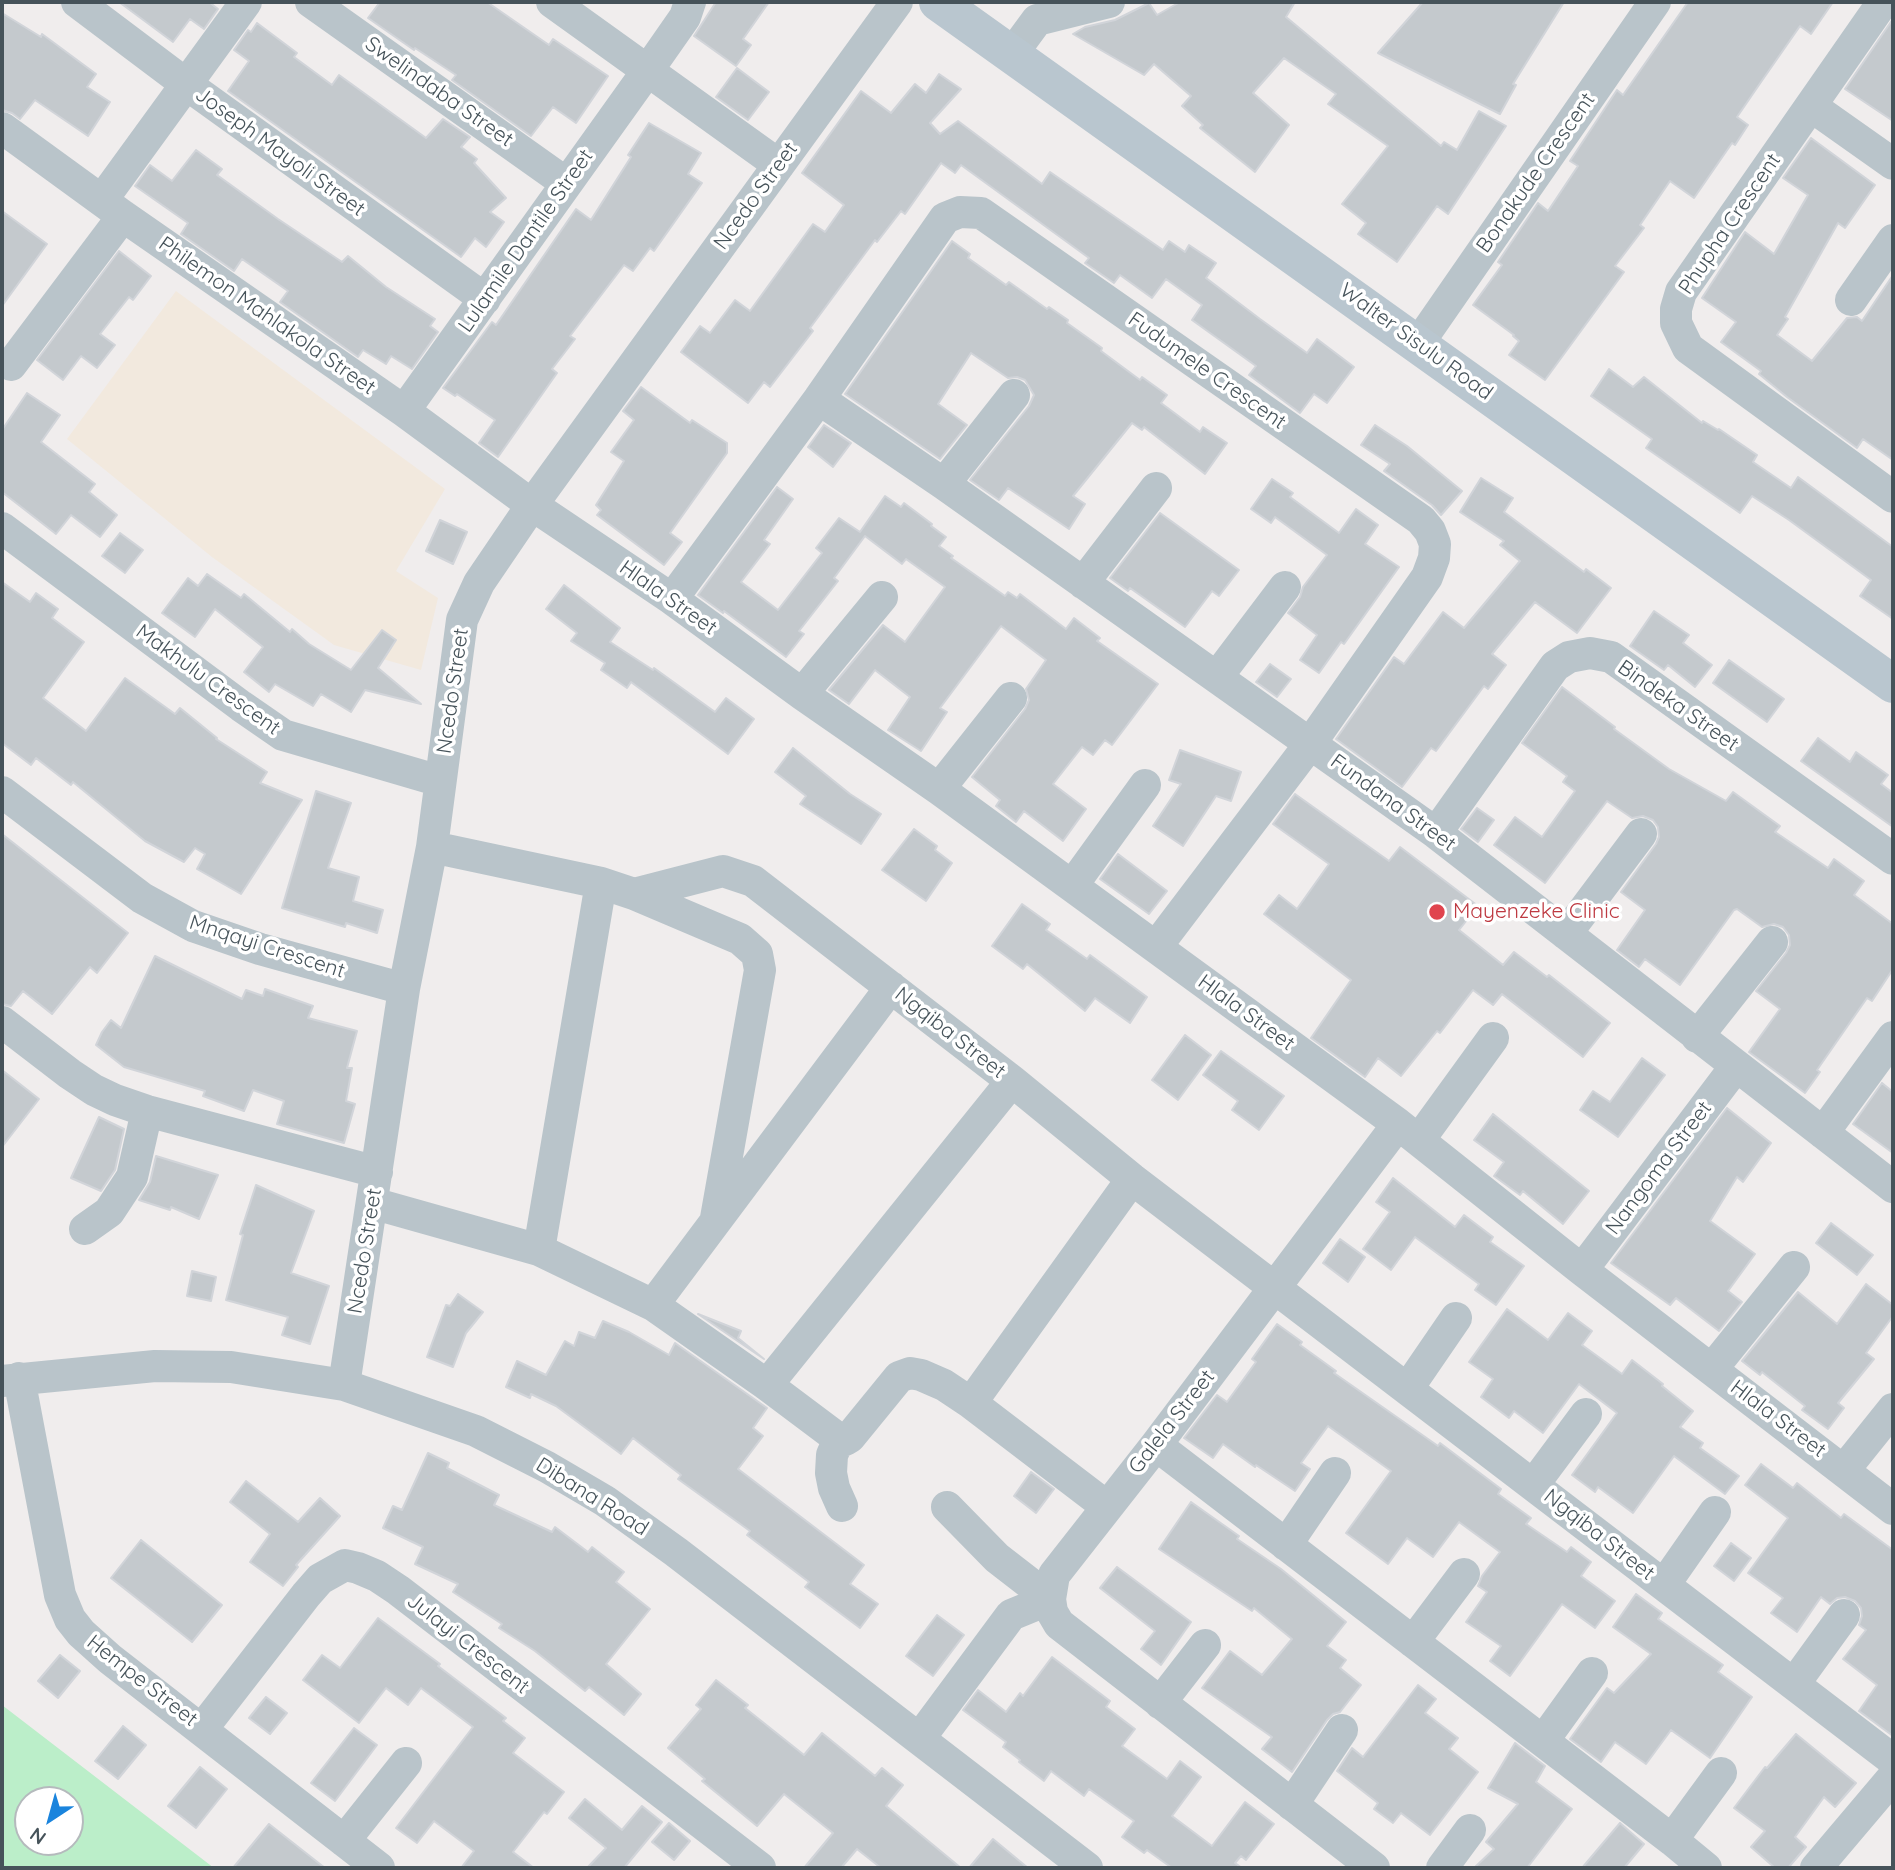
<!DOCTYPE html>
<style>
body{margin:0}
#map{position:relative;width:1895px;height:1870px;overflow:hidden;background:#f0eded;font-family:Quicksand,sans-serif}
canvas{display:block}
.frame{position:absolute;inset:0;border:4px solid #46535a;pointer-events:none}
.north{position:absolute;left:14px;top:1786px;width:70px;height:70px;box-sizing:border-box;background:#fff;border:2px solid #b5babd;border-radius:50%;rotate:216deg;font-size:19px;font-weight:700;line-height:28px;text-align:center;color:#46535a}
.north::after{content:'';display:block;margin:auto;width:24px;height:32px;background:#1a84dd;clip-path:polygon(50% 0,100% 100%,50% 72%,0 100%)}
</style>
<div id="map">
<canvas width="1895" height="1870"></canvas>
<div class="frame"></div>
<div class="north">N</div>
</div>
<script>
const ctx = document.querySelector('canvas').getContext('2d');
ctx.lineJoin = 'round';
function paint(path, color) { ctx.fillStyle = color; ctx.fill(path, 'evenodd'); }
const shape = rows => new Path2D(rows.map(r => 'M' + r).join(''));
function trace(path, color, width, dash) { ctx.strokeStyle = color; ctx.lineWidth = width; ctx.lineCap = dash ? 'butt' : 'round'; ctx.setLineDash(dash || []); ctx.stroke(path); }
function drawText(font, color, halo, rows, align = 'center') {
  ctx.font = font + ' Quicksand,sans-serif'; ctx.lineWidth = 7; ctx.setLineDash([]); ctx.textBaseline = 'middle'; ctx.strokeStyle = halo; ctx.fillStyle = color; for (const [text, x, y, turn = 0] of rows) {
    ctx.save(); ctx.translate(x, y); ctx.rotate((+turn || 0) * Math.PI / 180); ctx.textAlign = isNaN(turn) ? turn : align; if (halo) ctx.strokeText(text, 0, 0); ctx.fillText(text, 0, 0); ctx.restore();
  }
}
paint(shape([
 [2,1705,214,1868,2,1868],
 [28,1800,70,1800,70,1842,28,1842]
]), '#bbeec9');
paint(shape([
 [176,291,445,489,396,571,438,598,421,670,334,645,212,557,67,439]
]), '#f2e9de');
const building = shape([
 [119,2,209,2,218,9,204,29,190,19,173,42,119,2],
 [380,2,487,2,549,45,553,39,608,76,576,123,553,107,531,136,452,80,456,75,415,48,414,50,368,18,380,2],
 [716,2,769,2,743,39,751,45,736,66,694,36,716,2],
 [1180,2,1295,2,1286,17,1441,146,1444,142,1457,150,1479,111,1506,126,1448,214,1437,206,1397,262,1358,234,1366,223,1342,204,1388,146,1328,104,1336,94,1284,58,1253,93,1289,125,1255,172,1200,128,1203,125,1182,106,1191,96,1154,64,1144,75,1073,34,1085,27,1115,20,1149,3,1157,15,1180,2],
 [1423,2,1564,2,1513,84,1516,85,1500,114,1378,53,1423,2],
 [1688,2,1833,2,1811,34,1800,26,1761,82,1737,117,1748,125,1735,145,1732,143,1694,198,1670,181,1640,225,1644,228,1615,266,1624,272,1545,380,1509,355,1519,341,1513,336,1514,335,1473,305,1502,265,1498,262,1538,203,1548,211,1578,166,1570,161,1617,90,1623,95,1688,2],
 [2,13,41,37,42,34,96,74,87,87,110,102,88,136,35,100,20,119,12,113,2,110,2,13],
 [1893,19,1893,121,1845,89,1893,19],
 [257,23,297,53,294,57,332,85,339,75,426,138,443,119,470,137,461,147,477,159,474,163,506,198,490,212,504,222,486,247,475,238,461,257,228,91,249,61,234,50,248,30,251,32,257,23],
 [737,68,769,92,748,120,716,97,737,68],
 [939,74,961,89,930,123,940,134,958,121,1042,184,1050,172,1163,250,1169,241,1185,252,1189,245,1216,263,1206,278,1260,319,1307,353,1317,339,1354,367,1327,403,1314,394,1300,413,1249,375,1256,366,1192,320,1202,305,1166,279,1152,298,1120,275,1114,283,1085,263,1089,258,961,165,955,173,941,163,905,214,901,211,877,242,875,240,810,328,813,331,770,387,764,382,748,403,681,352,700,326,710,333,735,300,750,311,813,224,825,232,844,205,802,173,861,91,891,113,915,84,926,93,939,74],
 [649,123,701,153,688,174,702,183,654,251,650,248,633,271,624,265,570,336,575,339,552,369,557,373,498,457,479,443,495,420,457,394,455,396,443,388,492,322,496,325,576,209,591,220,631,157,628,155,649,123],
 [1811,138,1875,185,1845,228,1838,223,1785,317,1788,319,1777,335,1812,361,1847,318,1857,317,1862,321,1893,275,1893,460,1863,439,1857,448,1787,397,1759,374,1761,371,1721,342,1736,322,1702,298,1745,232,1774,254,1808,195,1783,178,1811,138],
 [196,150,222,169,217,175,278,219,342,262,348,256,386,287,435,319,430,326,438,332,412,369,391,356,386,364,363,350,358,357,280,302,288,291,242,259,234,271,181,234,188,223,135,186,150,165,172,181,196,150],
 [2,211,47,244,2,306,2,211],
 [952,241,970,254,968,258,1006,285,1009,282,1047,309,1049,307,1068,320,1067,323,1102,348,1101,351,1140,380,1142,377,1167,395,1161,403,1200,432,1203,427,1227,443,1205,474,1144,427,1142,430,1132,423,1073,496,1085,504,1069,529,1008,488,999,500,970,480,1029,406,1034,395,1025,380,1017,377,1008,378,971,353,938,404,967,425,940,459,845,394,952,241],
 [119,251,151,276,133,300,129,297,100,334,115,345,97,368,81,356,63,380,37,360,119,251],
 [1609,369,1633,387,1644,377,1702,423,1703,421,1718,430,1719,429,1757,455,1753,462,1791,488,1798,477,1893,547,1893,619,1860,596,1871,580,1789,520,1752,496,1740,513,1646,448,1652,439,1591,396,1609,369],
 [641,387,690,423,692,420,727,443,727,453,670,533,682,542,664,565,597,515,601,510,596,505,624,461,611,452,634,420,623,411,641,387],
 [27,393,60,415,41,442,95,484,89,492,117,515,100,537,71,515,56,534,2,492,2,430,27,393],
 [824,425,851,443,833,467,808,447,824,425],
 [1375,425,1407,446,1462,491,1441,515,1432,505,1384,471,1390,464,1361,445,1375,425],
 [1481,478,1513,498,1504,512,1584,572,1586,569,1611,588,1577,633,1535,602,1492,654,1506,665,1488,689,1484,686,1436,751,1431,748,1402,787,1336,739,1394,657,1404,664,1443,612,1464,628,1520,561,1500,545,1504,541,1460,512,1481,478],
 [1272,479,1293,493,1290,497,1339,533,1356,509,1378,525,1365,544,1399,567,1344,644,1341,642,1319,673,1300,660,1317,635,1288,613,1300,597,1303,587,1327,555,1275,517,1271,523,1251,509,1272,479],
 [777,487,793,499,764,540,770,544,741,582,778,610,822,553,816,548,839,518,860,532,885,496,901,507,904,503,932,524,931,526,946,537,939,546,953,556,951,558,1005,596,1008,592,1017,598,1020,594,1066,629,1074,618,1100,638,1097,641,1158,684,1112,745,1105,740,1093,755,1082,747,1053,784,1086,809,1063,841,1024,811,1016,822,996,806,1000,800,972,777,1025,709,1029,700,1026,689,1046,660,1001,626,940,708,947,712,921,751,888,730,910,697,875,670,849,704,829,690,883,625,905,642,945,587,906,559,902,564,865,536,834,578,838,581,799,631,804,634,786,657,724,611,723,613,698,595,777,487],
 [1160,513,1239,570,1219,596,1212,591,1185,627,1130,588,1128,591,1110,578,1160,513],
 [440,520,467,532,453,564,426,551,440,520],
 [120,533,143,550,125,573,102,556,120,533],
 [207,574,241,598,244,594,290,632,292,629,309,644,351,670,382,630,396,640,378,668,421,704,365,690,351,712,321,694,313,706,275,684,269,692,244,672,263,647,215,609,195,637,162,613,188,578,198,586,207,574],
 [2,582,30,602,36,593,58,609,52,618,84,642,43,698,86,731,125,678,175,714,180,708,217,738,216,739,267,772,260,783,302,800,241,894,197,869,205,854,195,848,184,862,145,841,73,782,71,785,36,758,31,765,2,743,2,582],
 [564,585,620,628,610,642,653,670,654,668,715,712,726,698,754,719,728,754,631,682,627,688,601,670,605,663,571,641,577,633,546,609,564,585],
 [1654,611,1689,635,1683,643,1712,665,1695,687,1668,665,1664,670,1630,646,1654,611],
 [1729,660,1784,699,1767,722,1713,683,1729,660],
 [1270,664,1291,679,1277,697,1256,682,1270,664],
 [1562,687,1615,727,1614,729,1669,769,1726,801,1733,792,1780,826,1775,832,1828,868,1834,859,1864,881,1854,895,1893,924,1893,969,1872,1001,1867,998,1817,1070,1820,1072,1805,1093,1749,1052,1780,1009,1756,991,1786,953,1790,945,1789,935,1783,927,1774,924,1762,927,1737,909,1734,910,1680,985,1645,959,1639,967,1617,950,1645,910,1621,892,1656,844,1659,837,1658,827,1653,820,1643,816,1632,818,1607,801,1545,883,1494,845,1515,817,1542,837,1575,791,1563,782,1567,776,1522,743,1562,687],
 [1818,738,1850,762,1856,752,1888,775,1881,784,1893,793,1893,827,1801,761,1818,738],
 [793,748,850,794,881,814,861,844,800,804,806,796,775,772,793,748],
 [1180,750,1241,772,1231,801,1216,796,1183,846,1153,826,1181,784,1169,780,1180,750],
 [316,791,351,803,328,868,359,877,353,901,383,910,377,933,346,923,345,927,282,908,316,791],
 [1295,794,1389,861,1400,847,1478,906,1459,930,1503,965,1514,952,1547,977,1549,975,1610,1023,1583,1057,1502,994,1493,1005,1473,990,1440,1033,1437,1031,1401,1076,1378,1058,1365,1077,1311,1038,1351,980,1264,914,1279,895,1297,909,1329,864,1273,824,1295,794],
 [1477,808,1494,820,1478,842,1461,829,1477,808],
 [914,829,937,846,935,850,952,863,926,901,882,870,914,829],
 [2,834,128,933,97,973,90,967,52,1014,23,991,11,1006,2,1004,2,834],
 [1118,854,1167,891,1149,914,1100,879,1118,854],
 [1022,904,1050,924,1046,930,1087,959,1090,955,1147,997,1130,1023,1095,998,1085,1011,1027,964,1023,969,992,946,1022,904],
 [155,956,242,999,246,990,263,996,265,989,313,1006,308,1018,357,1031,347,1068,352,1068,346,1101,355,1104,344,1143,277,1124,284,1101,253,1090,244,1111,203,1096,205,1091,124,1067,96,1045,102,1032,111,1020,121,1028,155,956],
 [1185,1035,1211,1055,1178,1100,1152,1080,1185,1035],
 [1221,1051,1284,1096,1259,1130,1232,1110,1238,1101,1203,1075,1221,1051],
 [1642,1058,1665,1075,1618,1137,1580,1110,1593,1091,1610,1102,1642,1058],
 [2,1070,39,1099,2,1147,2,1070],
 [1882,1083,1893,1092,1893,1153,1853,1124,1882,1083],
 [1727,1108,1771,1143,1743,1182,1737,1177,1710,1221,1755,1254,1728,1291,1742,1302,1719,1331,1676,1298,1670,1305,1611,1263,1727,1108],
 [1493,1114,1589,1191,1563,1224,1523,1191,1520,1195,1494,1176,1504,1162,1474,1140,1493,1114],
 [99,1117,124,1129,115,1170,101,1191,71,1178,99,1117],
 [156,1156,218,1175,199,1219,171,1207,170,1210,139,1200,150,1182,156,1156],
 [1393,1178,1455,1227,1464,1215,1493,1237,1490,1242,1524,1266,1496,1305,1475,1290,1479,1284,1415,1237,1391,1270,1363,1249,1390,1212,1376,1202,1393,1178],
 [256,1185,314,1211,291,1273,329,1286,310,1344,282,1335,288,1317,226,1300,243,1235,240,1234,256,1185],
 [1831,1223,1873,1255,1857,1275,1816,1243,1831,1223],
 [1340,1239,1365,1257,1348,1282,1323,1263,1340,1239],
 [192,1271,216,1277,211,1301,187,1296,192,1271],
 [1866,1284,1893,1305,1893,1316,1866,1353,1874,1359,1838,1403,1844,1408,1828,1429,1802,1410,1805,1406,1762,1372,1760,1375,1742,1361,1798,1292,1837,1324,1866,1284],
 [458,1294,483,1312,466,1333,453,1367,427,1357,446,1305,450,1306,458,1294],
 [1507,1309,1548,1340,1568,1313,1592,1331,1582,1345,1622,1374,1632,1360,1663,1384,1662,1386,1693,1411,1680,1427,1703,1443,1700,1448,1739,1476,1725,1494,1674,1456,1633,1513,1598,1487,1595,1492,1572,1475,1617,1413,1579,1384,1543,1433,1514,1411,1509,1418,1481,1397,1493,1379,1469,1362,1507,1309],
 [698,1314,741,1331,738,1338,764,1359,698,1314],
 [603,1321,629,1332,669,1355,675,1343,767,1408,753,1428,763,1436,738,1469,864,1565,850,1584,878,1604,860,1628,805,1587,809,1582,747,1535,750,1531,678,1479,681,1475,633,1438,621,1454,556,1406,531,1394,530,1398,506,1387,517,1361,546,1375,565,1341,574,1346,579,1332,595,1338,603,1321],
 [1277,1324,1302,1342,1300,1345,1336,1371,1334,1373,1438,1446,1440,1443,1501,1489,1498,1494,1531,1518,1526,1524,1567,1552,1571,1547,1591,1562,1581,1576,1615,1601,1595,1628,1562,1604,1510,1676,1490,1661,1501,1646,1466,1622,1487,1592,1478,1586,1482,1576,1500,1552,1459,1522,1433,1557,1407,1538,1388,1564,1346,1533,1391,1471,1328,1426,1301,1463,1310,1469,1295,1491,1256,1465,1255,1467,1223,1444,1213,1458,1184,1438,1217,1395,1227,1402,1256,1362,1252,1359,1277,1324],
 [428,1453,449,1463,447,1468,499,1495,494,1505,552,1532,555,1527,588,1552,592,1547,624,1572,616,1582,650,1609,606,1664,641,1694,624,1715,589,1687,585,1691,535,1651,499,1628,502,1624,453,1592,458,1584,415,1564,423,1547,383,1528,393,1506,402,1510,428,1453],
 [1761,1464,1793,1488,1797,1483,1841,1518,1844,1514,1893,1550,1893,1736,1859,1711,1877,1685,1843,1659,1866,1630,1859,1625,1862,1616,1861,1608,1855,1601,1845,1597,1837,1598,1830,1604,1821,1597,1797,1632,1771,1613,1783,1598,1748,1573,1788,1518,1745,1485,1761,1464],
 [1031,1472,1054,1489,1036,1513,1014,1496,1031,1472],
 [246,1481,298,1522,320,1498,340,1516,296,1565,298,1567,283,1586,250,1562,270,1534,230,1502,246,1481],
 [1191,1502,1239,1536,1237,1539,1281,1569,1346,1622,1327,1646,1346,1660,1340,1668,1361,1685,1340,1712,1333,1714,1327,1720,1292,1772,1262,1749,1272,1737,1202,1688,1230,1651,1262,1675,1292,1639,1254,1608,1252,1611,1159,1549,1191,1502],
 [141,1540,222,1605,192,1642,111,1578,141,1540],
 [1731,1543,1751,1558,1734,1581,1714,1566,1731,1543],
 [1117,1567,1191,1622,1161,1665,1141,1649,1155,1631,1100,1588,1117,1567],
 [1636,1594,1662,1613,1658,1619,1723,1665,1718,1672,1752,1697,1710,1758,1671,1730,1646,1764,1615,1742,1601,1762,1570,1739,1607,1688,1614,1693,1651,1654,1613,1627,1636,1594],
 [937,1615,964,1635,933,1676,906,1656,937,1615],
 [378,1618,440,1664,438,1666,506,1718,503,1721,525,1738,513,1753,564,1792,547,1814,544,1812,513,1852,534,1868,461,1868,474,1851,434,1821,417,1843,396,1828,473,1727,421,1688,408,1705,386,1688,359,1723,303,1680,322,1655,340,1668,378,1618],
 [60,1655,80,1671,58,1698,38,1681,60,1655],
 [1052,1657,1110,1701,1106,1707,1135,1729,1122,1746,1167,1779,1180,1761,1201,1777,1172,1816,1212,1846,1245,1802,1274,1824,1246,1860,1241,1856,1235,1863,1242,1868,1172,1868,1147,1850,1144,1853,1122,1837,1134,1821,1089,1789,1084,1796,1051,1771,1044,1781,1019,1762,1020,1760,1003,1747,1006,1742,963,1710,978,1690,1006,1712,1020,1693,1023,1696,1052,1657],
 [716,1680,748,1705,745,1708,804,1755,822,1733,875,1776,882,1768,903,1785,886,1806,961,1868,881,1868,857,1849,841,1868,804,1868,833,1833,784,1794,757,1826,702,1781,705,1779,668,1748,701,1709,696,1705,716,1680],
 [1418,1685,1436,1699,1425,1713,1458,1738,1449,1749,1478,1772,1430,1835,1401,1813,1393,1823,1374,1809,1378,1803,1337,1771,1352,1748,1363,1757,1418,1685],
 [266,1697,287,1713,270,1734,249,1718,266,1697],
 [123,1726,146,1745,118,1779,95,1761,123,1726],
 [354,1728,377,1745,335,1801,311,1783,354,1728],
 [1796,1734,1856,1783,1835,1807,1824,1797,1795,1837,1806,1847,1788,1868,1775,1868,1751,1847,1765,1831,1734,1808,1765,1767,1767,1768,1796,1734],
 [1515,1743,1545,1766,1536,1782,1572,1809,1527,1868,1474,1868,1494,1849,1486,1842,1518,1804,1488,1788,1515,1743],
 [200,1767,227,1789,196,1828,168,1806,200,1767],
 [585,1799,622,1830,642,1806,662,1822,624,1868,587,1868,606,1848,569,1818,585,1799],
 [669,1823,690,1841,674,1860,652,1842,669,1823],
 [1620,1823,1644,1844,1624,1868,1582,1868,1620,1823],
 [269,1824,325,1868,233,1868,269,1824],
 [993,1839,1028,1868,969,1868,993,1839]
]);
paint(building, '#c4c9cd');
trace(building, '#d1d4d9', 2);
trace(shape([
 [77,2,186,84,485,299],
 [311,2,566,183],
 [552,2,779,165],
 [1883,2,1681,292,1676,309,1676,323,1688,348,1893,497],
 [1012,54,1037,20,1109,2],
 [1811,106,1893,164],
 [2,128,123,216,404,411,532,505,672,599,802,694,939,789,1398,1124,1582,1270,1893,1509],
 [102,200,246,2],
 [1851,300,1893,240],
 [1418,344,1655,2],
 [11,365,123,216],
 [819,399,944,484,1436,833,1893,1187],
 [404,411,648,70,685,17,690,2],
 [944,484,1014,395],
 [2,528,241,706,283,735,440,781],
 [1083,583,1156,488],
 [672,599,819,399,945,218,960,212,981,213,1421,520,1430,531,1435,544,1434,558,1427,577,1310,744,1156,947],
 [1217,677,1285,587],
 [802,694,882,597],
 [939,789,1011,698],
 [2,792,142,898,193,926,260,949,404,989],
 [1436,833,1555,666,1569,657,1590,653,1611,657,1893,859],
 [432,847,601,883,634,894,723,871,753,881,1012,1081,1132,1179,1893,1760],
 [1072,886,1145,785],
 [634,894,740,939,757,954,760,970,716,1218],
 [1566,934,1641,834],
 [2,1022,70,1074,94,1090,115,1100,147,1111,377,1172],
 [1697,1037,1772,942],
 [1823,1133,1893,1037],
 [1419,1140,1493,1038],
 [372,1203,539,1250,653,1305,767,1385,839,1439,845,1440,850,1437,899,1377,910,1373,921,1375,944,1385,971,1403,1106,1506],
 [85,1229,109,1212,132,1177,147,1111],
 [539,1250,601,883],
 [1582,1270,1736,1066],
 [653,1305,891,987],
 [1712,1369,1794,1267],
 [19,1378,60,1595,70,1619,81,1633,110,1659,379,1868],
 [2,1381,155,1366,231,1367,344,1385,476,1431,547,1467,605,1501,676,1552,1087,1868],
 [344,1385,404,989,432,847,462,620,479,583,532,505,897,2],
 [767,1385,1012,1081],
 [1408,1388,1456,1318],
 [971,1403,1132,1179],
 [839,1439,832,1455,831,1473,834,1488,842,1506],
 [1156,1445,1672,1840,1706,1868],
 [1844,1470,1893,1409],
 [1534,1484,1586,1414],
 [1286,1545,1335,1473],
 [1664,1585,1715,1512],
 [1413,1642,1464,1574],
 [1794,1684,1844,1615],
 [1160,1703,1205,1645],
 [202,1729,306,1595,320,1579,345,1565,358,1568,377,1576,398,1590,760,1868],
 [919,1739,1011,1615,1050,1599,997,1558,947,1507],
 [1543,1741,1592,1673],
 [1292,1805,1342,1730],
 [1672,1840,1721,1773],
 [344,1841,406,1763],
 [1374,1868,1059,1624,1052,1612,1050,1599,1054,1575,1156,1445,1398,1124],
 [1442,1868,1470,1830],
 [1816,1868,1893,1777]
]), '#b9c4ca', 32);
trace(shape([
 [938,2,1893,684]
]), '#b9c6cf', 38);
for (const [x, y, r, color] of [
 [1437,912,9,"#e0444e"]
]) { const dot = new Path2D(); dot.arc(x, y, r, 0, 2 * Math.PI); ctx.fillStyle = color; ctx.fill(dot); trace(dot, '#fff', 2.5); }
drawText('21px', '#46535a', '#fff', [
 ["Swelindaba Street",439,92,35],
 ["Joseph Mayoli Street",280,152,36],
 ["Bonakude Crescent",1536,173,-55],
 ["Ncedo Street",756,196,-54],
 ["Phupha Crescent",1730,224,-56],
 ["Lulamile Dantile Street",526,241,-55],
 ["Philemon Mahlakola Street",267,316,35],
 ["Walter Sisulu Road",1416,342,36],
 ["Fudumele Crescent",1207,371,35],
 ["Hlala Street",668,598,35],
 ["Makhulu Crescent",208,680,36],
 ["Ncedo Street",453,691,-82],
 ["Bindeka Street",1678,706,35],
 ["Fundana Street",1393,803,36],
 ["Mnqayi Crescent",267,947,18],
 ["Hlala Street",1246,1013,36],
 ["Ngqiba Street",950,1033,38],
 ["Nangoma Street",1659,1168,-53],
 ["Ncedo Street",365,1251,-81],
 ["Hlala Street",1778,1419,37],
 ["Galela Street",1172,1422,-52],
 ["Dibana Road",592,1497,32],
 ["Ngqiba Street",1599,1535,38],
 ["Julayi Crescent",468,1644,38],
 ["Hempe Street",142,1681,38]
]);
drawText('21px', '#be3a42', '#fff', [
 ["Mayenzeke Clinic",1453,912]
], 'left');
</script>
